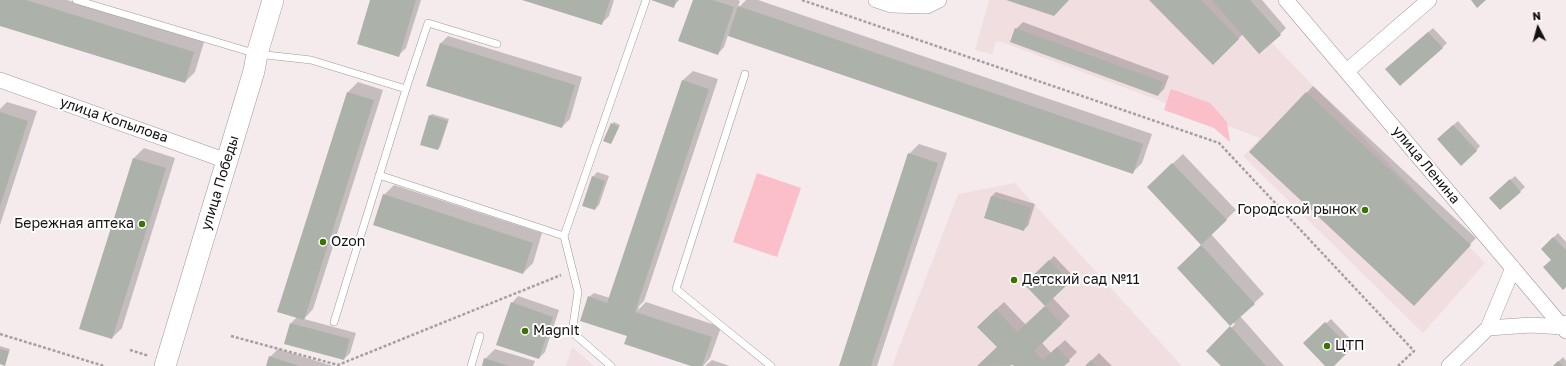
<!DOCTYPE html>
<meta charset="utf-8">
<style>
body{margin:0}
#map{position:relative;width:1566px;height:366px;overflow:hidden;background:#f5ebed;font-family:"Golos Text",sans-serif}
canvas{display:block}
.north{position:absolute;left:1518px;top:8px;width:40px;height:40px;-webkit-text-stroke:3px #fff;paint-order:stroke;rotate:354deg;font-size:11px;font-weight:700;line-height:16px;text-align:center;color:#141112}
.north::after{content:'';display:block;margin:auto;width:14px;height:18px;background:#141112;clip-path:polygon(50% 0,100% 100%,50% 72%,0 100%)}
</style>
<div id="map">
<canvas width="1566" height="366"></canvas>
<div class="north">N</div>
</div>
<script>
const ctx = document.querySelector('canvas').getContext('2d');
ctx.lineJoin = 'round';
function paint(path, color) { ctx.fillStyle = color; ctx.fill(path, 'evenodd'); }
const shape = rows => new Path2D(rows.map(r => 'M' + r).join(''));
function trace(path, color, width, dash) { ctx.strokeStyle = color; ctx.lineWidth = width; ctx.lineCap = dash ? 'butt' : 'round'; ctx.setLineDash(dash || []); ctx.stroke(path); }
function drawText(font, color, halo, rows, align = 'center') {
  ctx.font = font + ' "Golos Text",sans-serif'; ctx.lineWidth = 4; ctx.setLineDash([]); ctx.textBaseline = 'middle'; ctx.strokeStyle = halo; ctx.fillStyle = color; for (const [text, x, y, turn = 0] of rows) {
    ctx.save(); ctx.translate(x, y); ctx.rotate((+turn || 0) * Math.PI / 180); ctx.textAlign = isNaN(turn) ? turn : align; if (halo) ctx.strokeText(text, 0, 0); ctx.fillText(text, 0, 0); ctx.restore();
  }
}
paint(shape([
 [989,0,1250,0,1281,35,1272,43,1485,263,1423,333,1243,156,1260,138,1004,43,996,41,992,54,975,50],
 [1015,183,1182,366,892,366,958,194],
 [572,347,594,366,566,366]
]), '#f1dee1');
paint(shape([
 [1171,89,1210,103,1227,122,1230,142,1214,128,1164,110],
 [757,173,801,188,777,257,733,242]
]), '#fbbfca');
paint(shape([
 [0,0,67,0,204,42,195,72,185,82,0,25],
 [371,0,421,0,406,48,398,56],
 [524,0,614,0,609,16,601,24],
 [655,0,679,0,674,6],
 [694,0,738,0,740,1,737,9,746,0,758,0,1152,134,1142,163,1132,173,728,35,724,47,718,54],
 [1151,0,1262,0,1286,28,1280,34,1243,34,1213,64],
 [1023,22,1169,76,1164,89,1158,95,1016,29],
 [1433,28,1447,43,1442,48,1391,65],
 [448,36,582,77,570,119,562,127,440,44],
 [693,71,718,79,644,301,639,306,638,310,646,302,721,327,710,358,703,366,695,366,628,336,589,297,594,293,610,298,683,80],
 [358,82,383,90,313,309,304,319,356,333,350,353,344,359,291,323,297,317,278,311,348,92],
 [1313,86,1476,238,1420,298,1251,152],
 [7,102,37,111,0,225,0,109],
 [432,114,449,119,440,147,438,149,430,116],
 [1458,121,1480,146,1476,151,1443,134],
 [614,122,620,125,611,143,612,124],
 [919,144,947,153,877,366,840,366,909,154],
 [144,148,175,158,122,328,112,338,81,328,134,158],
 [1183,154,1236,210,1211,234,1264,294,1240,316,1284,366,1222,366,1208,351,1235,324,1188,258,1202,244,1148,187],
 [597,172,609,176,599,205,595,209,593,177],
 [1515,176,1525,187,1500,209,1494,194],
 [394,185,542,233,533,263,523,273,384,195],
 [996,192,1035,204,1028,226,1023,230,985,218,992,196],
 [1558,233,1566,242,1566,286,1552,259,1542,249],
 [1054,256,1074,277,1052,297,1070,316,1042,343,1051,353,1065,340,1077,352,1064,365,1064,366,1015,366,1013,363,1010,366,978,366,998,347,986,319,1004,302,1026,325,1046,306,1026,284],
 [518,296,559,310,545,352,539,358,512,303],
 [1331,319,1355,344,1333,366,1326,366,1305,343],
 [0,346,10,349,6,362,4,364,0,363],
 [278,349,333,366,267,366,270,357],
 [495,349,535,361,533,366,483,366,485,359],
 [1099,353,1112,366,1086,366],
 [1563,357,1566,361,1566,366,1554,366],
 [712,360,730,366,705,366]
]), '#0003');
paint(shape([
 [0,0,26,0,194,52,185,83,0,26],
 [370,0,416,0,399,57,357,44],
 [522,0,610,0,602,25],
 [651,0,676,0,674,8],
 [693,0,713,0,734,7,718,55,678,41],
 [1006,0,1069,0,1054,16],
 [1149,0,1201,0,1239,39,1213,65],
 [1212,0,1250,0,1281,35,1259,54],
 [1471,0,1486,0,1477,8],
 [738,6,1143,144,1133,174,728,36],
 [1015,28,1163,82,1158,96,1010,42],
 [1428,32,1443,48,1400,86,1385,69],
 [440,43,575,85,562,128,426,86],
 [682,80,709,89,635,312,712,337,702,366,691,366,624,344,627,336,580,321,588,296,607,303],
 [347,92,374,100,304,320,277,312],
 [1306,92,1471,245,1414,306,1249,152],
 [0,112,28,121,0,206],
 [429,115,448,121,438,150,420,145],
 [611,123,619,127,611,144,603,141],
 [1453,125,1477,151,1461,166,1437,139],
 [908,153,938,163,871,366,839,366],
 [133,158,166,168,112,339,79,329],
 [1172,163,1227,220,1201,245,1147,187],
 [592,176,605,181,595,210,582,206],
 [1510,179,1521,192,1500,210,1489,198],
 [383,194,533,243,523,274,373,225],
 [991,196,1031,208,1024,231,984,218],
 [1553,237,1566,250,1566,287,1563,290,1543,267,1551,260,1541,249],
 [1201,245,1255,304,1230,326,1177,268],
 [1049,260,1070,282,1045,306,1024,284],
 [511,302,553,317,539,359,496,345],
 [1045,306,1062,324,1034,351,1043,360,1057,347,1070,361,1064,366,1014,366,1013,365,977,366,997,347,977,327,996,309,1017,332],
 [1325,322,1351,349,1334,366,1325,366,1303,343],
 [290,323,350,339,344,360,284,344],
 [1230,326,1266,366,1221,366,1206,351],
 [0,349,9,351,5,366,0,364],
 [269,356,299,366,266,366],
 [484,358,509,366,482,366],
 [1091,360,1096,366,1085,366],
 [1558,361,1563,366,1553,366]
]), '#acb1aa');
const lane = shape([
 [76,0,257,54,311,60,406,89,334,322],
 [745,74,676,289,771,366],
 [406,89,428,23,497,44],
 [379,175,564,236],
 [471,366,480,336],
 [611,366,572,332,578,292,564,236,646,0]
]);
const street = shape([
 [876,0,891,5,927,6,939,0],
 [1286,0,1566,331],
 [1347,71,1429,0],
 [0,80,227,161],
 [1488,328,1531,325,1562,327,1566,323],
 [1449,366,1488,328,1513,268]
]);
const secondary = shape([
 [165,366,254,71,257,54,273,0]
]);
trace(lane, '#a19899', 8);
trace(street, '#a19899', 16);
trace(secondary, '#a19899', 22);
trace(shape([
 [802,0,1219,143,1414,351,1398,366],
 [0,334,104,366],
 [231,336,338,365,561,275],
 [130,350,149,356]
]), '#a69fa0', 2.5, [3, 2]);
trace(lane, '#fff', 7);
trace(street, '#fff', 15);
trace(secondary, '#fff', 21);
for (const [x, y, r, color] of [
 [1365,210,4,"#3d7300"],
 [142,224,4,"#3d7300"],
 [323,242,4,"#3d7300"],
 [1014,280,4,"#3d7300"],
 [525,331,4,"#3d7300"],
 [1327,346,4,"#3d7300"]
]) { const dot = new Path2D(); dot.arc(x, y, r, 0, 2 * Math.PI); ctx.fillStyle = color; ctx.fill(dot); trace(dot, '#fff', 1.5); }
drawText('14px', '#141112', '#fff', [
 ["улица Копылова",114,120,19],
 ["улица Ленина",1426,165,50],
 ["улица Победы",220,183,-73]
]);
drawText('14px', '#141112', '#fff', [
 ["Городской рынок",1357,210,"right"],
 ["Бережная аптека",134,224,"right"],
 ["Ozon",331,242],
 ["Детский сад №11",1022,280],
 ["Magnit",533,331],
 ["ЦТП",1335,346]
], 'left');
</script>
